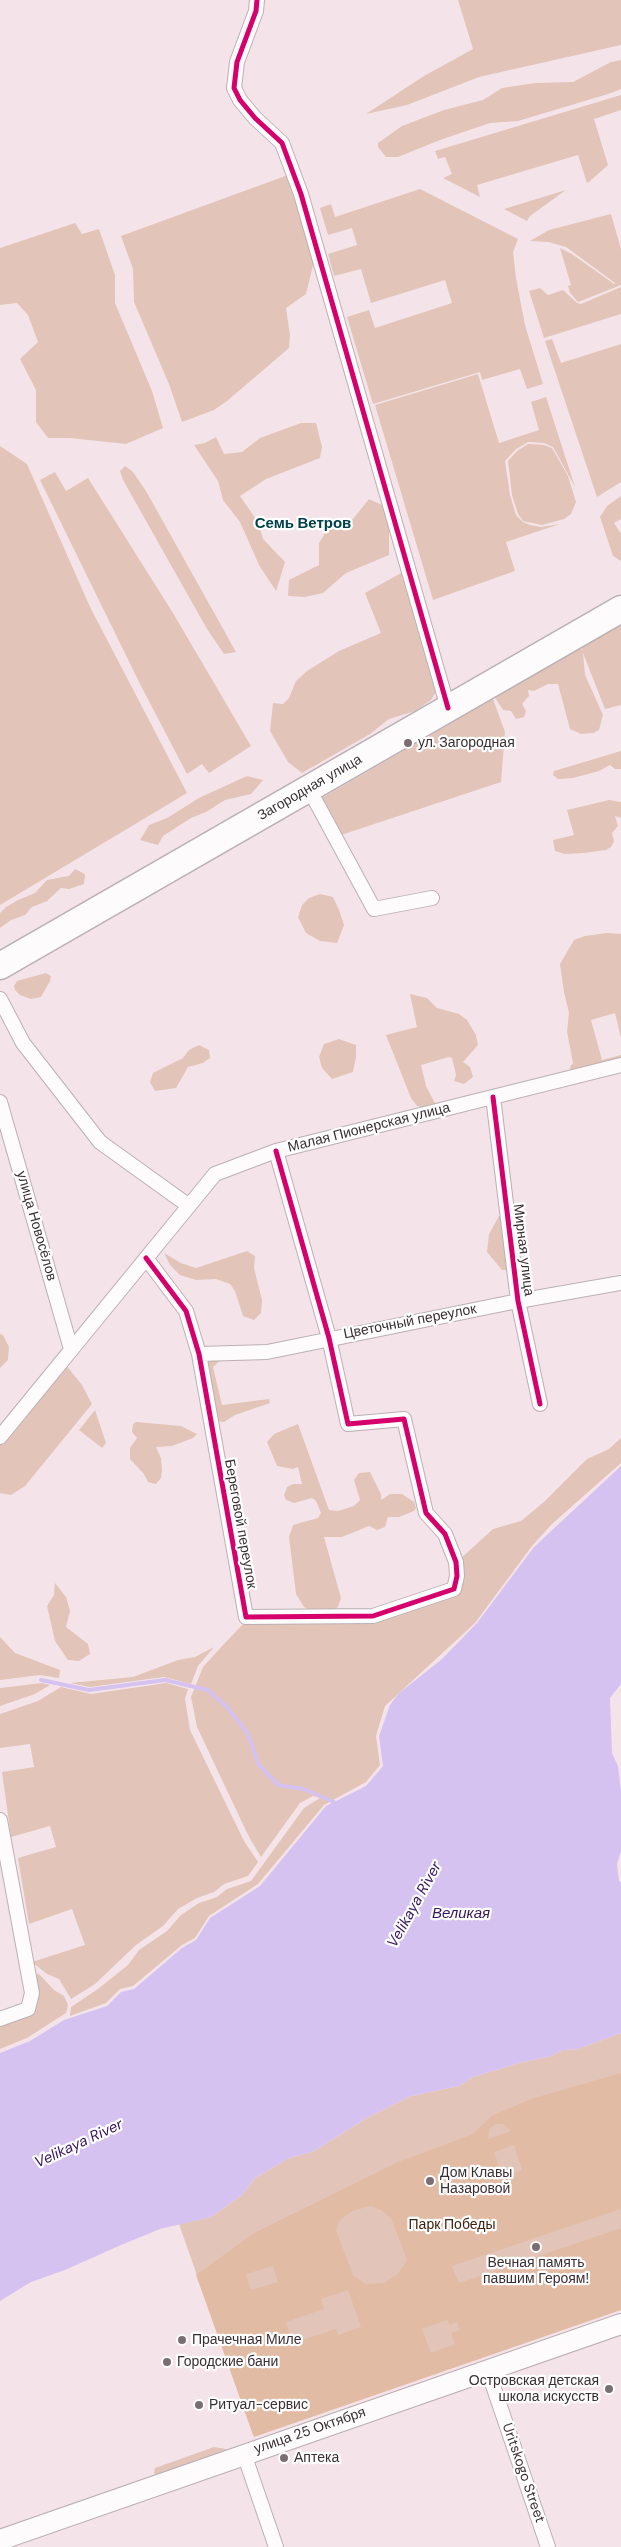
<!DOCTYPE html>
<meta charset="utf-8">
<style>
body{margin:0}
canvas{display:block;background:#f4e4e9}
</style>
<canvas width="621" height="2547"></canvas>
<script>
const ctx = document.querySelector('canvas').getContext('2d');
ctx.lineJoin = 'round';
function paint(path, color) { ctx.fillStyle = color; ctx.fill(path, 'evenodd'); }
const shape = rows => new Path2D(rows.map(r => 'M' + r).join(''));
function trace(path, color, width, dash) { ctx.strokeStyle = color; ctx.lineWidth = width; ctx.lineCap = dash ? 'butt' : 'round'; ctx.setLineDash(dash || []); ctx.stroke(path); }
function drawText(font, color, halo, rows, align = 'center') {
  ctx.font = font + ' "DM Sans",sans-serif'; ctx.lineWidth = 4.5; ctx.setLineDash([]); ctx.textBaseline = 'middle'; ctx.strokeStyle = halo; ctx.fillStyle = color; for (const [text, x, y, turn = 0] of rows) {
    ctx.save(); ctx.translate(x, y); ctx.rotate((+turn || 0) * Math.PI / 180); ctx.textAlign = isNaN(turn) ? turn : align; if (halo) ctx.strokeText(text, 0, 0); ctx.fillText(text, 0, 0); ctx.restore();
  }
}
paint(shape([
 [458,0,621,0,621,45,479,77,407,105,366,114,424,76,473,49],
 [621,60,621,89,608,94,518,121,490,123,440,140,398,157,386,157,378,147,378,143,402,126,444,110,483,100,502,88,535,83,573,82,611,62],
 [621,95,621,110,594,119,608,165,589,182,587,183,578,155,477,185,480,197,443,178,452,174,445,157,438,159,435,151],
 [288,175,314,261,306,294,286,308,290,335,289,348,227,401,214,410,182,422,169,384,134,302,133,269,121,236],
 [420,189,518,239,513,252,516,278,525,325,543,384,527,389,520,369,482,380,480,372,373,404,347,317,369,310,375,328,452,303,445,280,371,303,361,269,334,276,328,254,357,245,352,228,328,235,320,208,331,204,335,217],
 [566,190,530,216,527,221,504,209],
 [611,214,621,249,621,285,578,302,570,293,568,286,571,285,560,248,572,254,614,284,615,283,566,247,548,242,530,241,549,230],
 [75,223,82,234,99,229,115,275,115,303,152,391,163,428,126,444,70,438,48,438,36,422,36,390,20,359,38,342,28,315,17,303,0,305,0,248],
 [621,287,621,314,544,338,529,291,540,288,548,295,563,290,577,303,581,304],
 [552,339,561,363,621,344,621,482,597,497,545,341],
 [478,374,499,443,539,430,531,402,546,397,575,487,553,447,544,443,528,442,516,449,505,461,510,495,516,515,523,522,530,525,541,527,560,524,506,542,515,571,433,600,375,405],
 [301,423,316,423,322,447,320,458,266,479,240,496,258,522,263,539,285,562,276,591,259,565,240,522,223,500,218,481,194,445,205,443,216,437,224,454,242,452,260,438],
 [528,444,544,445,552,448,568,476,576,502,571,514,564,519,542,525,523,521,518,514,512,495,508,461,517,451],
 [0,446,27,464,90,607,187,793,0,905],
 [125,466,133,472,146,491,236,652,224,654,207,629,123,480,120,471],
 [55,472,66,491,88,478,173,613,251,746,209,773,202,764,187,774,141,686,40,480],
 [621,496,621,519,614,523,621,534,621,561,613,556,600,517,607,506],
 [369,499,384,506,389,519,389,555,346,573,323,593,305,597,288,596,289,580,319,565,319,543,330,525,353,519],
 [403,572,439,687,431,700,415,711,389,719,370,734,302,773,288,762,270,731,273,703,283,704,289,698,296,681,307,671,339,651,381,633,365,593],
 [621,612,621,705,605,709,583,653,585,675,603,715,599,730,593,733,581,734,570,729,558,684,548,684,534,691,528,690,529,696,522,704,526,711,524,717,516,719,511,711,503,710,494,696,580,647,583,652,578,636],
 [493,699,505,732,501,782,332,838,310,805],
 [621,751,621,769,615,769,610,765,599,771,573,778,558,779,553,775,554,771],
 [247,776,263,780,251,794,225,800,206,812,191,818,163,836,158,845,140,840,149,825,167,818,199,798],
 [609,800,621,802,621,818,615,816,618,826,612,833,614,841,611,847,606,850,584,853,565,854,555,851,553,840,574,835,567,810],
 [75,869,85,874,84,884,69,889,61,888,47,901,32,907,25,915,11,920,0,928,0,913,6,907,18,900,35,893,47,880,69,876],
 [320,894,333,897,339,910,344,925,337,943,320,941,306,933,298,917,302,905,309,898],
 [607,933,621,934,621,1038,615,1013,591,1020,602,1060,621,1055,621,1062,571,1074,570,1067,573,1063,567,1032,569,1013,564,992,560,964,574,940,585,936],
 [46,973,51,976,50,981,41,997,31,999,20,995,15,990,14,986,17,981],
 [410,994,427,998,437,1008,459,1014,467,1020,476,1035,478,1045,463,1062,470,1067,473,1077,464,1084,454,1081,456,1075,452,1058,449,1057,421,1065,426,1086,436,1105,429,1109,417,1106,411,1098,386,1035,417,1027],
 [339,1039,356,1045,356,1057,353,1072,332,1079,322,1068,319,1057,324,1044],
 [199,1045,209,1050,210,1058,203,1063,188,1067,176,1088,155,1091,150,1082,153,1073,183,1058,189,1050],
 [499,1216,502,1216,508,1270,502,1270,487,1252,489,1234],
 [247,1251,255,1256,254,1268,262,1300,261,1313,254,1320,243,1316,235,1291,230,1284,216,1279,196,1280,180,1275,170,1265,164,1253,181,1263,196,1268],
 [0,1334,3,1335,9,1347,8,1360,0,1368],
 [206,1357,224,1357,213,1367,222,1405,269,1399,270,1403,235,1415,224,1422,216,1421],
 [65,1364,82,1385,92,1404,25,1486,11,1495,0,1493,0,1443],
 [95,1410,106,1443,102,1448,79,1430],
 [136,1422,181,1426,197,1434,193,1438,172,1446,156,1447,161,1458,162,1470,161,1478,156,1484,148,1482,144,1474,130,1459,130,1448,137,1438,132,1432,133,1424],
 [298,1424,329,1510,338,1511,354,1506,360,1500,354,1480,359,1473,370,1472,381,1494,381,1500,390,1494,402,1494,414,1502,416,1508,414,1511,399,1517,388,1517,385,1527,377,1530,369,1526,342,1537,324,1537,341,1598,338,1607,334,1610,309,1610,304,1607,296,1594,289,1537,293,1525,318,1518,321,1513,316,1501,312,1498,294,1503,286,1500,284,1495,287,1487,293,1484,302,1484,298,1467,293,1469,277,1466,267,1442,274,1434],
 [621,1438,621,1463,552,1524,532,1546,475,1623,385,1706,376,1736,380,1765,366,1782,324,1805,258,1884,209,1916,195,1938,182,1945,133,1986,120,1989,106,2003,70,2016,71,2007,98,1989,128,1965,139,1950,167,1931,181,1915,199,1903,217,1897,227,1889,251,1881,304,1808,320,1798,313,1796,300,1803,261,1857,249,1837,197,1727,191,1697,203,1667,224,1644,247,1620,373,1619,456,1592,459,1560,493,1529,521,1521,545,1501,587,1459,609,1449],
 [55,1583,66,1597,70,1611,66,1627,88,1644,90,1654,79,1661,68,1660,55,1641,47,1606,54,1595],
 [0,1637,15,1653,60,1670,59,1678,40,1675,0,1680],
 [214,1647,198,1666,191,1684,164,1677,90,1687,70,1683,133,1677,178,1660,195,1657],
 [42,1683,50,1685,35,1694,0,1706,0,1688],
 [166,1683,188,1689,185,1699,190,1730,244,1841,258,1862,248,1876,224,1884,214,1892,197,1898,178,1909,163,1926,136,1945,95,1984,71,1999,59,1979,47,1974,32,1962,85,1945,72,1909,29,1924,18,1858,56,1847,50,1826,11,1837,2,1772,34,1767,30,1744,0,1748,0,1714,38,1701,61,1687,91,1694],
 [39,1974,54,1990,64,1996,68,2005,66,2013,27,2038,0,2049,0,2022,30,2012,32,1975],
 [621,2033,621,2307,253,2435,179,2224,211,2217,242,2195,255,2178,287,2159,314,2151,367,2118,411,2096,459,2086,473,2077,519,2063,551,2056,563,2050,578,2049],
 [214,2447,226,2449,224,2454,157,2477,154,2473,155,2468]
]), '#e2c5b8');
paint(shape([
 [621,2073,621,2209,452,2266,459,2283,621,2228,621,2310,254,2437,196,2275,254,2233,398,2162,471,2135,493,2115,534,2098],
 [496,2124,504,2124,511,2131,488,2139,490,2128],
 [514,2145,522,2170,503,2177,494,2152],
 [370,2206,381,2210,391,2218,407,2260,398,2274,384,2283,366,2284,353,2275,336,2230,340,2220,352,2211],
 [273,2266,278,2282,251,2290,246,2274],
 [348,2290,361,2327,338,2335,336,2329,293,2343,286,2322,324,2309,321,2299],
 [447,2320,450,2325,457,2322,460,2330,451,2333,455,2344,431,2353,422,2329]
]), '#e2bba5');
paint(shape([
 [621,1466,621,1684,610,1698,612,1753,618,1766,621,1792,621,1851,617,1864,619,1881,621,1882,621,2033,578,2049,563,2050,551,2056,519,2063,473,2077,459,2086,411,2096,367,2118,314,2151,287,2159,255,2178,242,2195,211,2217,160,2229,121,2245,65,2270,31,2282,0,2301,0,2053,30,2041,64,2020,107,2006,121,1992,134,1989,182,1948,196,1940,210,1918,260,1886,326,1806,366,1786,383,1766,379,1736,390,1705,398,1694,442,1659,477,1623,534,1547]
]), '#d5c2f1');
trace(shape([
 [41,1680,89,1690,165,1680,208,1690,227,1707,247,1732,259,1765,278,1785,304,1789,334,1802]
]), '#d5c2f1', 4);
const street = shape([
 [257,0,256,11,237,62,234,88,240,100,255,118,282,143,301,194,448,708],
 [309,789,374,909,432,898],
 [0,999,23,1043,100,1142,189,1206],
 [493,1097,518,1301,540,1404],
 [0,1102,71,1349],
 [146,1258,186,1311,199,1354,246,1617,373,1616,454,1589,457,1576,456,1562,445,1534,426,1513,404,1419,348,1424,329,1338,276,1151],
 [199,1354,267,1352,518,1301,621,1283],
 [0,1437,215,1174,276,1151,621,1065],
 [0,1820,32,1993,28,2009,0,2019],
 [488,2371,548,2547],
 [244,2454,276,2547]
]);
const secondary = shape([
 [0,2540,621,2324]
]);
const highway = shape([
 [0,966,621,609]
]);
trace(street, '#bcb0b4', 16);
trace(secondary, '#bcb0b4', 22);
trace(highway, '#bcb0b4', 29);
trace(street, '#fdfbfc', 14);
trace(secondary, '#fdfbfc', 20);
trace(highway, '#fdfbfc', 26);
trace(shape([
 [257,0,256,11,237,62,234,88,240,100,255,118,282,143,301,194,448,708],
 [493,1097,518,1301,540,1404],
 [146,1258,186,1311,199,1354,246,1617,373,1616,454,1589,457,1576,456,1562,445,1534,426,1513,404,1419,348,1424,329,1338,276,1151]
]), '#d6006c', 5);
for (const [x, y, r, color] of [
 [408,743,5,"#7b6e72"],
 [430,2181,5,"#7b6e72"],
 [536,2247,5,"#7b6e72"],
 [182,2340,5,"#7b6e72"],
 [167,2362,5,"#7b6e72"],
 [609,2389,5,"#7b6e72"],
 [199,2405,5,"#7b6e72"],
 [284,2458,5,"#7b6e72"]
]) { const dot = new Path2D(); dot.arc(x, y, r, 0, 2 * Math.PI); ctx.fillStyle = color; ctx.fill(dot); trace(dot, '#fff', 2); }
drawText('14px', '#3a2e32', '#fff', [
 ["ул. Загородная",418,743],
 ["Дом Клавы",440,2173],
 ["Назаровой",440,2189],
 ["Вечная память",536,2263,"center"],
 ["павшим Героям!",536,2279,"center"],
 ["Прачечная Миле",192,2340],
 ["Городские бани",177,2362],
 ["Островская детская",599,2381,"right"],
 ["школа искусств",599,2397,"right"],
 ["Ритуал-сервис",209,2405],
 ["Аптека",294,2458]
], 'left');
drawText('14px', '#3a2e32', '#fff', [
 ["Загородная улица",310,788,-30],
 ["Малая Пионерская улица",369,1128,-14],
 ["улица Новосёлов",36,1226,74],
 ["Мирная улица",523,1250,83],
 ["Цветочный переулок",410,1322,-11],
 ["Береговой переулок",240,1524,80],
 ["улица 25 Октября",310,2431,-19],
 ["Uritskogo Street",523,2473,71]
]);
drawText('14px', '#3c2310', '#fff', [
 ["Парк Победы",452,2225]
]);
drawText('bold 15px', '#00424a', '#fff', [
 ["Семь Ветров",303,524]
]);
drawText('italic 15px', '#36165f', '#fff', [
 ["Velikaya River",415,1905,-61],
 ["Великая",461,1914],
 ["Velikaya River",79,2144,-25]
]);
</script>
